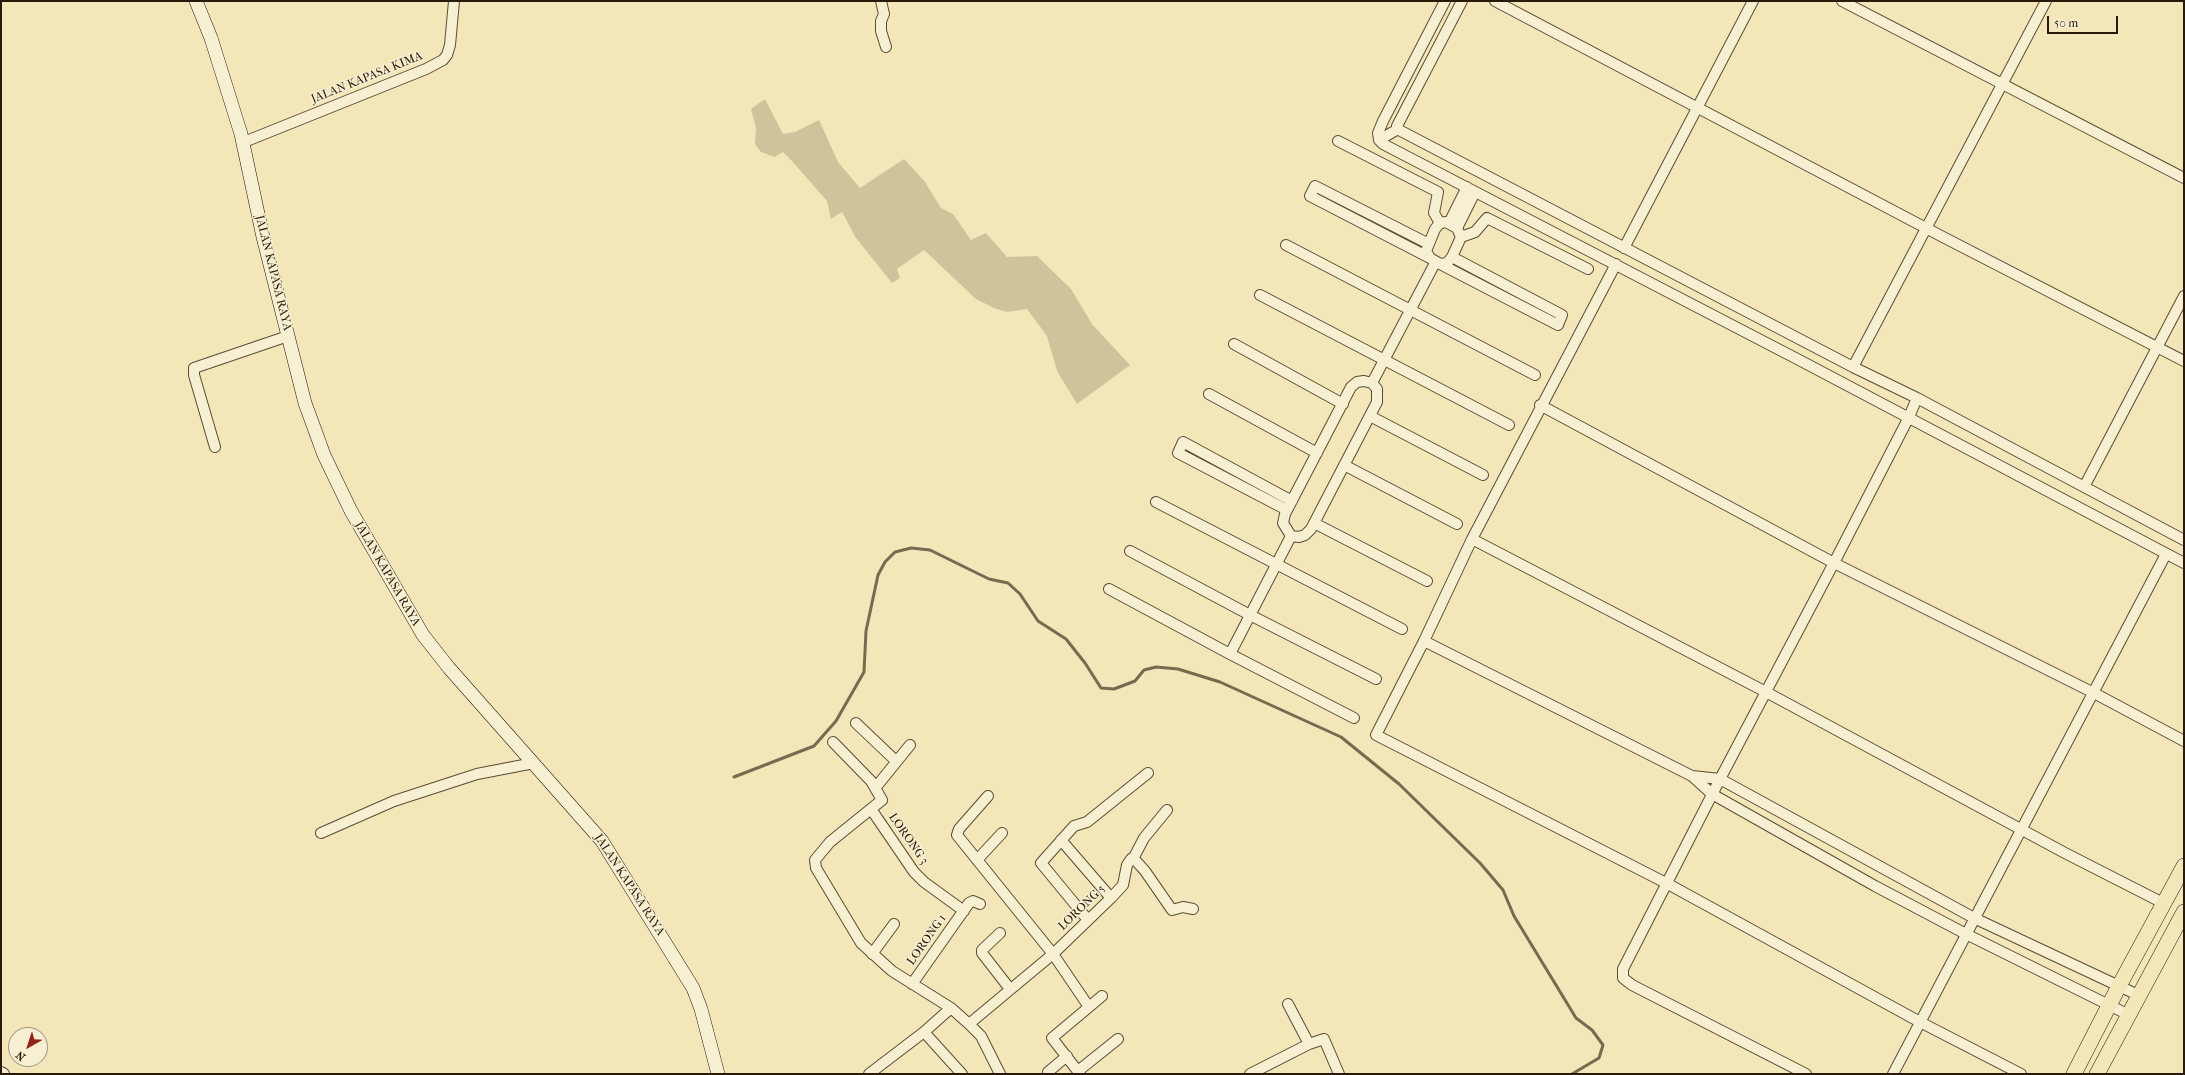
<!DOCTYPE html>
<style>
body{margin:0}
#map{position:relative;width:2185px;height:1075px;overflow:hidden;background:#f3e6b9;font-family:"IM FELL French Canon",serif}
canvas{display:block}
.frame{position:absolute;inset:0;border:2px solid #281909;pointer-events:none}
.north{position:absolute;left:8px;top:1027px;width:40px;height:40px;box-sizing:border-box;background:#f7efd2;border:1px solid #a49982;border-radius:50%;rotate:219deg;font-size:11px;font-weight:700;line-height:16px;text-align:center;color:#281909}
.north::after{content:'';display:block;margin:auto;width:14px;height:18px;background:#8f2418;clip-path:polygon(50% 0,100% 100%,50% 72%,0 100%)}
.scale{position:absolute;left:2047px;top:16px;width:71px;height:18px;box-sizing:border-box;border:2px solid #281909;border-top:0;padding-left:5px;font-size:12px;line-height:14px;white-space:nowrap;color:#281909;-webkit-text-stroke:3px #f7efd2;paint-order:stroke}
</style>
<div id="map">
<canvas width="2185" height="1075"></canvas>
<div class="frame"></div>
<div class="north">N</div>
<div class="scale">50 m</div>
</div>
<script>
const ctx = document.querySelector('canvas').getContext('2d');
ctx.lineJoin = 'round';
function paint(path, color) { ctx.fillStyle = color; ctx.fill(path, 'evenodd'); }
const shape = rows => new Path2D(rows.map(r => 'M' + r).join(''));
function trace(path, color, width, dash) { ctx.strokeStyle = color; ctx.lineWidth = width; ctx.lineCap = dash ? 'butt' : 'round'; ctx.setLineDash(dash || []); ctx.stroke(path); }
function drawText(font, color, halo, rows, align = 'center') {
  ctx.font = font + ' "IM FELL French Canon",serif'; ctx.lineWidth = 3; ctx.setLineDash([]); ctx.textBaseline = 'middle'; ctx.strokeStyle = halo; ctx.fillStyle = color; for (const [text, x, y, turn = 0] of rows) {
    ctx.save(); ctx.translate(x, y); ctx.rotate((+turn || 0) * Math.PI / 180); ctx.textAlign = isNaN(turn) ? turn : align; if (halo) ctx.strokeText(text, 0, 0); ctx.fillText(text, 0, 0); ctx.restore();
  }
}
paint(shape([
 [765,99,783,134,795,132,819,120,838,162,860,188,904,159,925,182,941,208,953,214,971,240,986,233,1007,257,1037,256,1071,289,1092,324,1130,365,1077,404,1057,371,1047,336,1027,309,1007,312,994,308,976,299,924,250,897,269,900,278,892,283,856,238,842,212,831,219,827,201,792,161,783,152,775,157,761,152,755,144,756,128,751,109]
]), '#d0c39b');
trace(shape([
 [734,777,814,746,836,721,864,672,866,631,878,575,885,562,895,552,911,548,930,550,989,579,1008,583,1020,594,1038,621,1066,639,1085,663,1101,688,1114,689,1135,681,1144,670,1156,667,1178,669,1220,682,1341,737,1399,784,1480,863,1503,890,1514,916,1576,1018,1592,1030,1603,1045,1599,1058,1572,1074]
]), '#786a4f', 3);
const minor = shape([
 [881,1,884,14,881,21,881,31,886,47],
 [1445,1,1383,121,1378,133,1379,140,1383,144,1803,362,2184,563],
 [1462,1,1397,126,1399,130,1853,367,1917,398,2184,540],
 [1495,1,1943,237,2184,361],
 [1842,1,2184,178],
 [1379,140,1398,129],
 [1338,141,1438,192,1434,213,1440,223],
 [244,142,426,69,443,60,447,55,450,45,454,1],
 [1446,222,1457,228,1461,237,1452,257,1447,263,1440,264,1430,258,1426,251,1435,229,1440,223,1446,222],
 [1449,223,1467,187],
 [1457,228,1475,192],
 [1461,237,1475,232,1487,218,1588,269],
 [1427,243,1315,186,1310,196,1430,258],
 [1286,245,1535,375],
 [1624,248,1753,1],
 [1440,264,1558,325,1562,315,1452,257],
 [1616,264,1472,539,1424,641,1376,735,1668,884,1920,1022,2021,1074],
 [1260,295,1509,425],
 [1234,344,1343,404],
 [1853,367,2046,1],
 [1364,381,1372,383,1377,389,1377,402,1311,529,1305,535,1299,537,1291,536,1283,523,1285,514,1351,387,1357,382,1364,381],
 [1372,383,1435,263],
 [1209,394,1317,453],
 [1540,405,1834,563,2094,693,2184,741],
 [1370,416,1483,475],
 [215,447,194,375,194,368,288,336],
 [1344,465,1457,524],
 [2084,487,2184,296],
 [1156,502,1402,629],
 [1287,510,1178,453,1183,442,1292,501],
 [1314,523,1427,581],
 [1472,539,1766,692,2065,853,2165,904],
 [1130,551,1250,615,1376,679],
 [1109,589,1230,654,1354,718],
 [1424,641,1692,776,1712,794,1875,886,1966,934,2129,1015],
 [1230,654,1291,536],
 [856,723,896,761],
 [833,742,871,781,882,800,830,842,815,860,816,868,861,943,892,971,951,1008,969,1024,981,1036,1000,1074],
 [1692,776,1720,779,1974,918,2138,995],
 [876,787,910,745],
 [988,796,959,829,957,835,1053,954,1089,1007,1052,1038,1080,1074],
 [871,809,914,872,924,882,964,911],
 [321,833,394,801,477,774,534,763],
 [1061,840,1111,898],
 [1133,859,1144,838,1167,810],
 [977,860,1002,833],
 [1088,920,1041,863,1074,826,1087,822,1148,773],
 [1000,933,982,950,982,953,1010,989],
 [872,954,894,924],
 [912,984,969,903,973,901,980,904],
 [1288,1004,1309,1044],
 [1089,1007,1102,996],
 [969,1024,1053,954,1111,898,1123,885,1127,865,1131,859,1136,861,1145,871,1172,910,1183,907,1193,909],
 [924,1032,962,1074],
 [1078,1071,1118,1039],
 [1048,1072,1067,1056],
 [869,1074,924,1032,951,1008],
 [1250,1074,1309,1044,1324,1039,1339,1074],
 [1806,1074,1632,985,1623,978,1623,969,1720,779,1837,557,1909,417,1917,398],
 [1893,1074,2166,554]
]);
const tertiary = shape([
 [1,1073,3,1074]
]);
const secondary = shape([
 [196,1,211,38,241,134,263,237,305,403,324,455,351,511,423,635,449,668,602,841,693,988,701,1009,718,1074]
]);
const primary = shape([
 [2074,1074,2119,986,2184,866],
 [2097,1074,2184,912]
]);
trace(minor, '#5b4c35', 12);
trace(tertiary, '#5b4c35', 14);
trace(secondary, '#281909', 14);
trace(primary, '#281909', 16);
trace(minor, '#f7efd2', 10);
trace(tertiary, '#f7efd2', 12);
trace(secondary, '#f7efd2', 13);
trace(primary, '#f3e6b9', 15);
drawText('12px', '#281909', '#f7efd2', [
 ["JALAN KAPASA KIMA",367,78,-22],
 ["JALAN KAPASA RAYA",273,273,76],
 ["JALAN KAPASA RAYA",387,574,60],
 ["LORONG 3",908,839,55],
 ["JALAN KAPASA RAYA",629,885,57],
 ["LORONG 5",1082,908,-44],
 ["LORONG 1",927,940,-55]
]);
</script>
